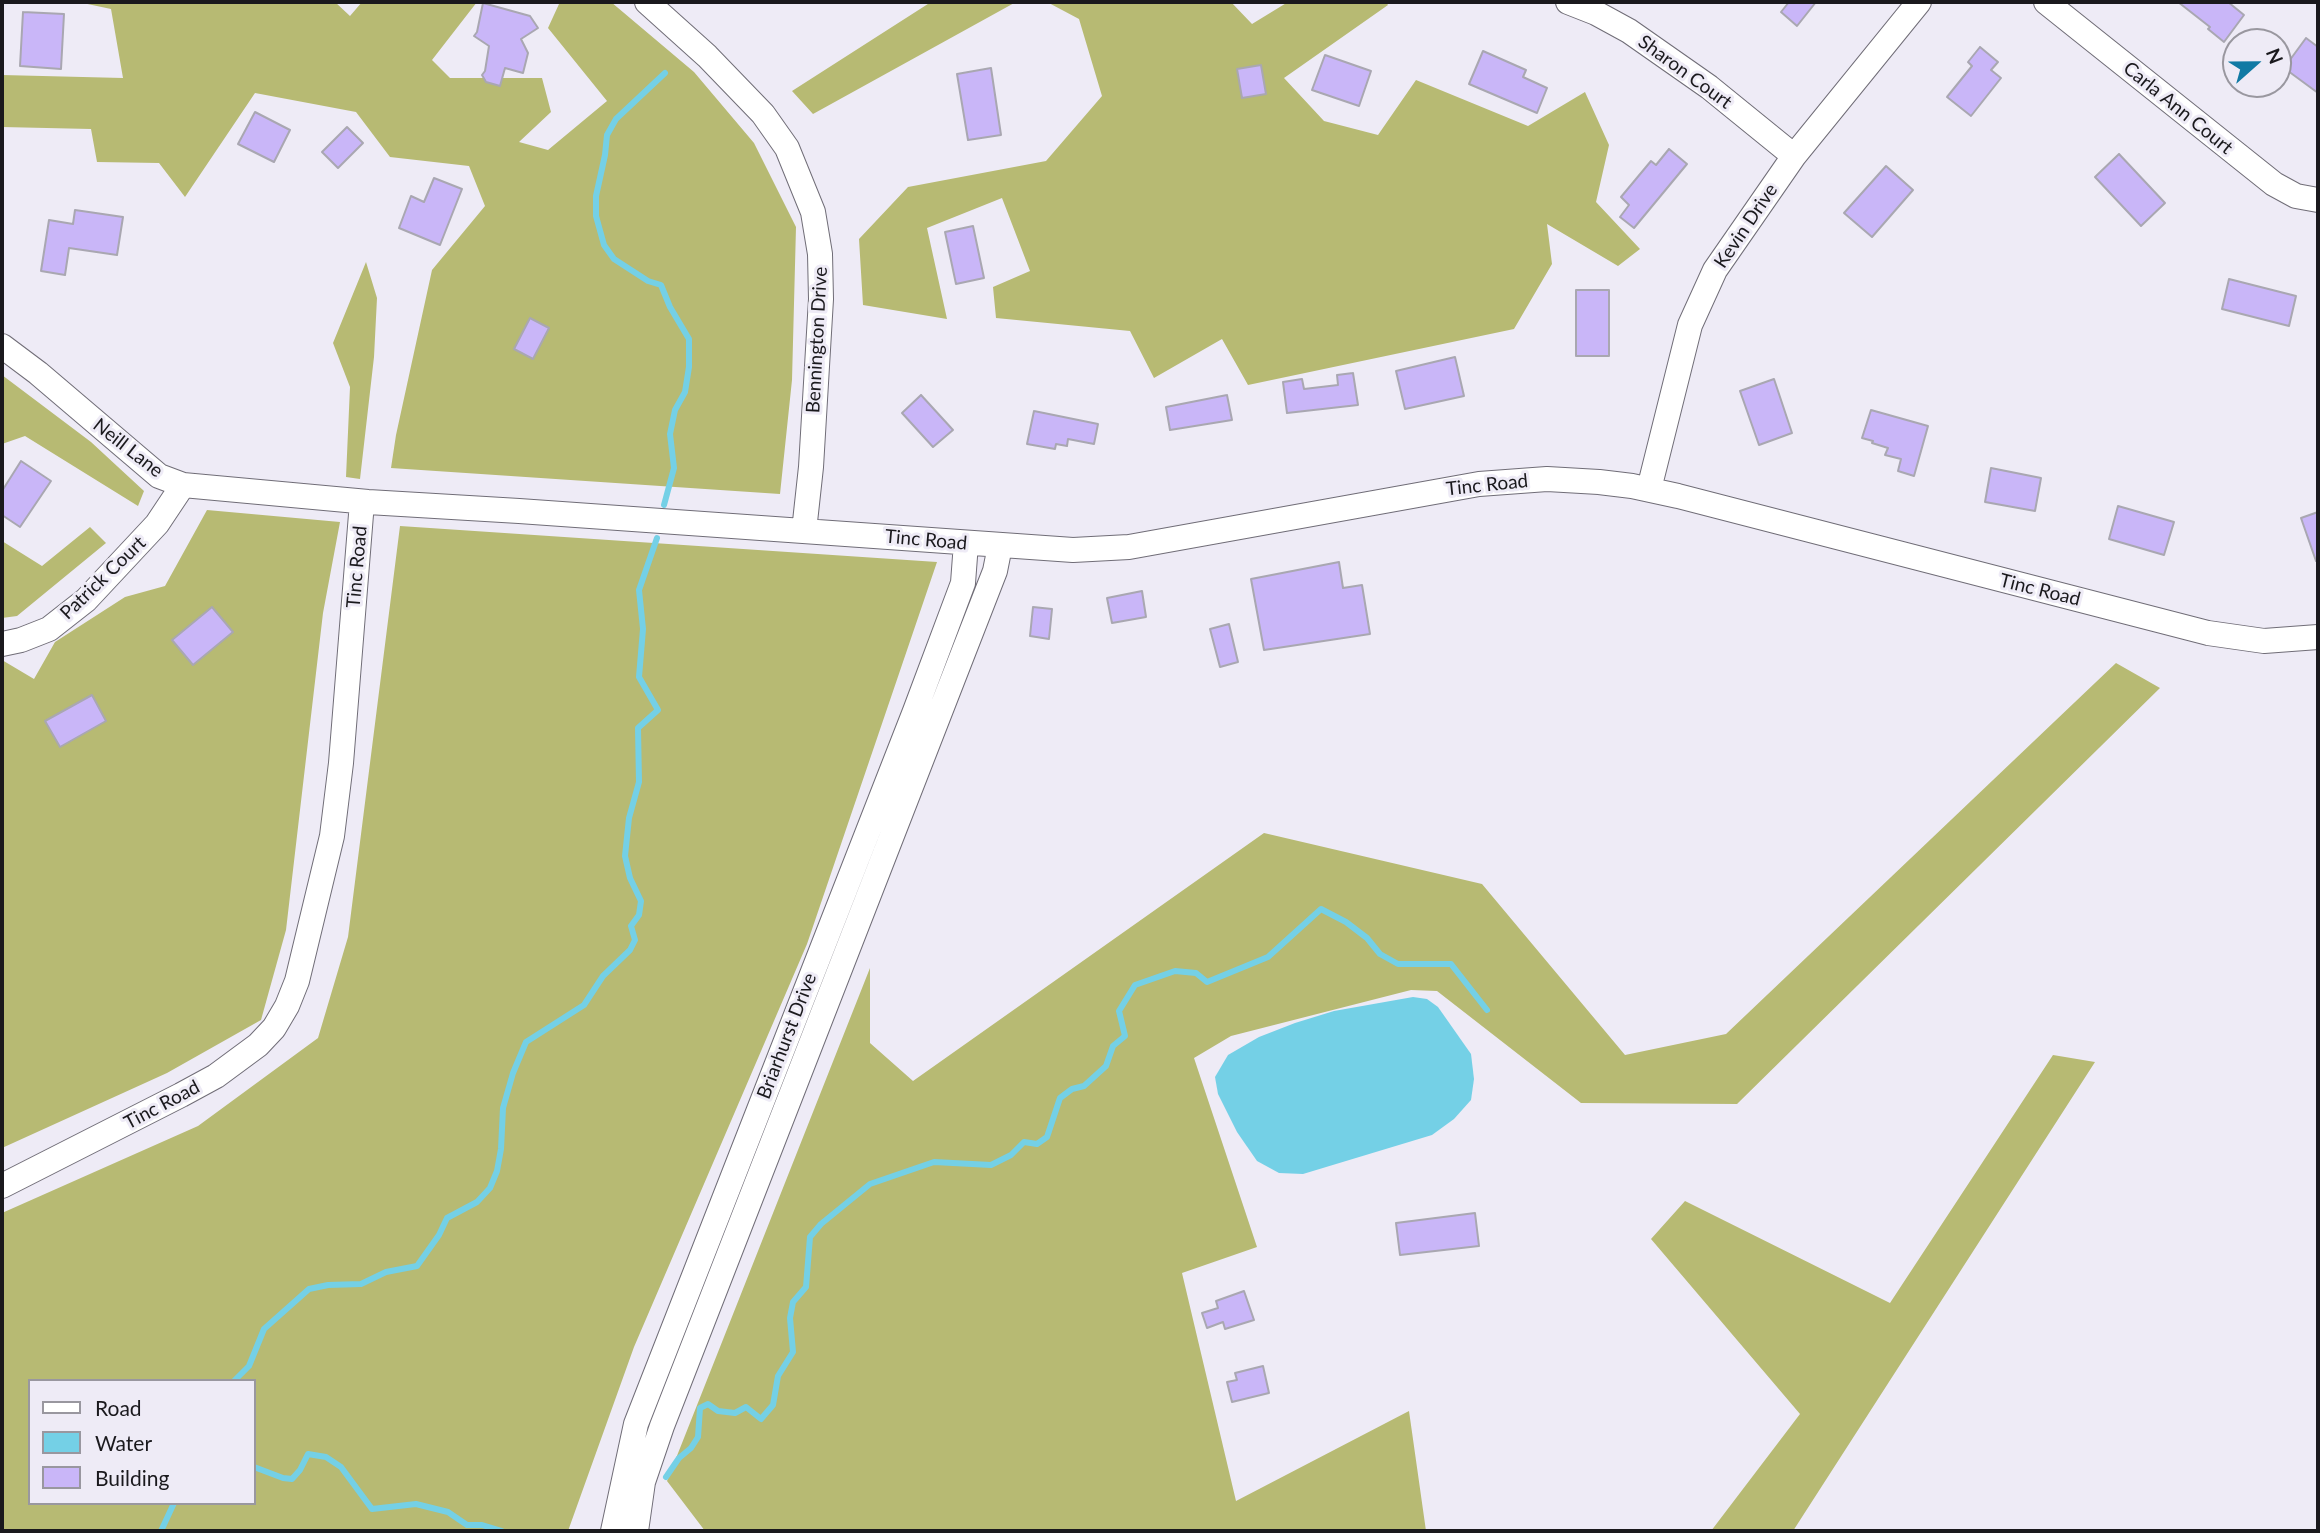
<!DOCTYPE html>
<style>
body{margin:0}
#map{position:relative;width:2320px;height:1533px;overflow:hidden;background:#eeebf6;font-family:Lato,sans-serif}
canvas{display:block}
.frame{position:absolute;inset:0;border:4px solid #1a191d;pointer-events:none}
.legend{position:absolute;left:28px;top:1379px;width:228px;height:126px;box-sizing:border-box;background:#eeebf6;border:2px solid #99979f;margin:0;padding:9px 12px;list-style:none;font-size:21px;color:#1a191d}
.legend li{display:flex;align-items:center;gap:14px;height:35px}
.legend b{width:35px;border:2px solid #99979f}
.north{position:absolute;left:2222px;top:28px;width:70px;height:70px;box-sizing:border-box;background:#eeebf6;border:2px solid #99979f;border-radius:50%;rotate:69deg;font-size:19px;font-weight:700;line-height:28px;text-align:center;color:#1a191d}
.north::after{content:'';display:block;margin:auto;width:24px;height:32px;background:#117aa4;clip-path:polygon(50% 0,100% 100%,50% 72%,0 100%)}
</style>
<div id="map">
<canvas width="2320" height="1533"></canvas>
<div class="frame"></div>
<ul class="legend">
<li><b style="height:9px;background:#fff"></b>Road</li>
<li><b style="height:19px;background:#74d0e6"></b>Water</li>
<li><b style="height:19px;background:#c9b6f8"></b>Building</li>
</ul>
<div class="north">N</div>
</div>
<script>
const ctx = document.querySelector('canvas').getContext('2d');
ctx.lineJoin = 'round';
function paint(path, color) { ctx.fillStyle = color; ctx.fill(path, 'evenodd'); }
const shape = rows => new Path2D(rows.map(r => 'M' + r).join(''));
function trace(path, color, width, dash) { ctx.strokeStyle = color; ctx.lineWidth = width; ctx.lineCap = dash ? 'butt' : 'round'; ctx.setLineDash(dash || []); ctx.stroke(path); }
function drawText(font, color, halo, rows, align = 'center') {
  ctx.font = font + ' Lato,sans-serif'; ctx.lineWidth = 6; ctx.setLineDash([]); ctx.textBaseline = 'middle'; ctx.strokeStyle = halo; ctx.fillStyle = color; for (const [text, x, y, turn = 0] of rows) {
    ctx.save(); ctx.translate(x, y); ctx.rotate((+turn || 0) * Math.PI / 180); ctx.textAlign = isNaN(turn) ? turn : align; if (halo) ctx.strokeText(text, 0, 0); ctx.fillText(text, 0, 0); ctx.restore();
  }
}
paint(shape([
 [78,2,335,2,350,16,362,2,477,2,432,60,450,78,542,78,551,112,519,142,548,150,607,101,548,28,559,4,558,2,611,2,694,72,754,143,796,227,792,380,780,494,391,468,396,435,432,270,485,206,469,166,390,157,356,112,255,93,185,197,159,163,97,162,91,129,2,127,2,75,123,78,111,9],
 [931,2,1016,2,813,114,792,91],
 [1047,2,1231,2,1252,24,1288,2,1386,2,1388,5,1284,78,1324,121,1378,135,1416,80,1528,126,1585,92,1609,145,1596,202,1640,249,1618,266,1547,224,1552,264,1514,329,1248,385,1222,339,1154,378,1130,331,996,318,993,287,1030,271,1002,198,927,228,947,319,863,305,859,239,908,187,1046,161,1102,96,1079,19],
 [366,262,377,298,374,357,360,479,346,477,350,387,333,343],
 [2,375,91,442,144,491,138,506,25,436,2,444],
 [207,510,340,522,323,613,286,930,261,1020,167,1073,2,1148,2,660,34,679,55,642,125,597,165,586],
 [400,526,937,562,807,944,634,1347,568,1531,2,1531,2,1213,198,1126,318,1038,348,937],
 [30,1381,254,1381,254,1503,30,1503],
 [90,527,106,543,17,616,2,618,2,541,42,566],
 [2116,663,2160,688,1737,1104,1581,1103,1437,991,1411,990,1231,1036,1194,1058,1257,1247,1182,1273,1236,1501,1409,1411,1426,1531,705,1531,667,1481,870,968,870,1043,913,1081,1264,833,1482,884,1625,1055,1726,1034],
 [2053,1055,2095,1062,1793,1531,1711,1531,1800,1414,1651,1239,1685,1201,1890,1303]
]), '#b7ba73');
paint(shape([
 [1413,997,1427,999,1438,1007,1471,1054,1474,1079,1471,1100,1454,1119,1432,1135,1303,1174,1279,1173,1257,1161,1237,1132,1218,1094,1215,1077,1228,1055,1259,1037,1295,1023,1334,1011]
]), '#74d0e6');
trace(shape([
 [664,505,674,468,670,434,675,410,685,392,689,367,689,339,670,307,661,285,648,281,614,259,604,245,596,216,596,196,605,155,607,135,616,119,665,73],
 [234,1381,249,1366,264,1329,309,1289,328,1285,361,1284,386,1272,417,1266,439,1235,447,1218,477,1202,490,1188,497,1171,501,1149,503,1108,513,1073,526,1042,584,1005,603,976,630,950,635,940,631,926,639,915,641,901,630,878,625,856,629,818,639,782,638,728,658,710,639,677,643,629,639,590,657,538],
 [254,1467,283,1478,292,1479,300,1470,308,1454,326,1457,341,1467,372,1509,416,1504,448,1512,467,1525,482,1525,502,1531],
 [666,1477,679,1458,691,1448,698,1437,700,1408,708,1404,718,1411,735,1413,746,1407,761,1419,773,1405,778,1376,793,1352,790,1318,793,1302,806,1287,810,1237,821,1224,870,1184,934,1162,991,1165,1011,1155,1024,1142,1037,1144,1047,1137,1060,1098,1072,1089,1084,1086,1106,1066,1113,1046,1125,1036,1119,1011,1135,985,1175,971,1196,973,1207,982,1268,957,1321,909,1346,922,1367,938,1380,954,1398,964,1451,964,1487,1010],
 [161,1531,174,1503]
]), '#74d0e6', 6);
const building = shape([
 [1789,2,1816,2,1797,26,1781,12,1789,2],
 [2178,2,2228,2,2244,15,2224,42,2208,29,2210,27,2178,2],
 [483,3,530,16,538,28,521,39,528,53,523,73,505,68,500,86,486,82,482,75,485,71,489,46,474,36,477,32,483,3],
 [23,12,64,14,61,69,20,66,23,12],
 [2306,38,2318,47,2318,93,2284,68,2306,38],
 [1980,47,1998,62,1991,70,2001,78,1971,116,1947,97,1972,66,1968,62,1980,47],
 [1483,51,1526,70,1523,77,1547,88,1537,113,1469,84,1483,51],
 [1325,55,1371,71,1359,106,1312,90,1325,55],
 [1261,65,1266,94,1242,98,1237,69,1261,65],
 [991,68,1001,135,968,140,957,74,991,68],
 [255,112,290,130,274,162,238,144,255,112],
 [347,127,363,143,338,168,322,152,347,127],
 [1669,149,1687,164,1634,228,1620,217,1629,205,1621,197,1651,161,1656,165,1669,149],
 [2119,154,2165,203,2141,226,2095,177,2119,154],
 [1886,166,1913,190,1872,237,1844,213,1886,166],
 [434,178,462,189,440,245,399,228,411,196,424,202,434,178],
 [75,210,123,217,117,255,69,248,65,275,41,271,49,220,73,224,75,210],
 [973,226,984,278,956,284,945,232,973,226],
 [2229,279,2296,296,2289,326,2222,309,2229,279],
 [1576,290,1609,290,1609,356,1576,356,1576,290],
 [530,318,549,328,533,359,514,349,530,318],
 [1455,357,1464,396,1405,409,1396,371,1455,357],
 [1353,373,1358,405,1287,413,1283,382,1302,379,1304,389,1338,385,1337,375,1353,373],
 [1774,379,1792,433,1759,445,1740,391,1774,379],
 [921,395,953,430,933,447,902,413,921,395],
 [1227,395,1232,420,1170,430,1166,407,1227,395],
 [1871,410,1928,426,1914,476,1898,471,1901,459,1885,455,1888,448,1872,443,1873,441,1862,438,1871,410],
 [1034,411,1098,424,1094,444,1068,439,1067,446,1056,444,1055,449,1027,444,1034,411],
 [21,461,51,481,20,527,2,515,2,491,21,461],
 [1991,468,2041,478,2035,511,1985,502,1991,468],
 [2118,506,2174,522,2164,555,2109,539,2118,506],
 [2318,512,2318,560,2316,561,2301,518,2318,512],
 [1339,562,1343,588,1362,585,1370,634,1264,650,1251,579,1339,562],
 [1142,591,1146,617,1112,623,1107,598,1142,591],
 [212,607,233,632,193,665,172,640,212,607],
 [1033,607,1052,609,1049,639,1030,636,1033,607],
 [1229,624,1238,662,1220,667,1210,629,1229,624],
 [92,695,106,721,60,747,45,721,92,695],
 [1475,1213,1479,1246,1400,1255,1396,1223,1475,1213],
 [1244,1291,1254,1320,1225,1329,1223,1322,1207,1328,1202,1313,1218,1308,1216,1301,1244,1291],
 [1263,1366,1269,1393,1232,1402,1227,1382,1237,1380,1235,1373,1263,1366]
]);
paint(building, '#c9b6f8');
trace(building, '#a9a7b1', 2);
const minor = shape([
 [647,2,707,56,763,114,787,148,813,212,820,254,821,299,811,467,804,531],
 [1568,2,1596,13,1629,31,1709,87,1794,156],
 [2046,2,2274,184,2296,196,2318,200],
 [2,346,38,373,159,476,183,485,368,502,519,511,1073,550,1129,547,1479,484,1547,479,1599,482,1632,486,1678,496,2208,633,2264,641,2318,637],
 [1649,489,1690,325,1715,270,1794,156,1919,2],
 [2,644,21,640,49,629,86,600,157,524,183,485],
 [2,1186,181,1095,216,1076,258,1045,274,1028,287,1006,297,981,332,836,341,763,362,502],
 [613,1531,636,1424,915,711,963,583,966,543],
 [636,1531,643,1482,662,1426,995,571,1000,546]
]);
trace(minor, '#706d77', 26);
trace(minor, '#fff', 24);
drawText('19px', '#1a191d', '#eeebf6', [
 ["Sharon Court",1685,72,36],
 ["Carla Ann Court",2178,108,39],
 ["Kevin Drive",1746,226,-56],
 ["Bennington Drive",817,340,-87],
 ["Neill Lane",128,448,38],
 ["Tinc Road",1487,485,-6],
 ["Tinc Road",926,540,5],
 ["Tinc Road",357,567,-85],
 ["Patrick Court",103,578,-44],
 ["Tinc Road",2040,590,14],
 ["Briarhurst Drive",787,1036,-69],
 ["Tinc Road",162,1105,-28]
]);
</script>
